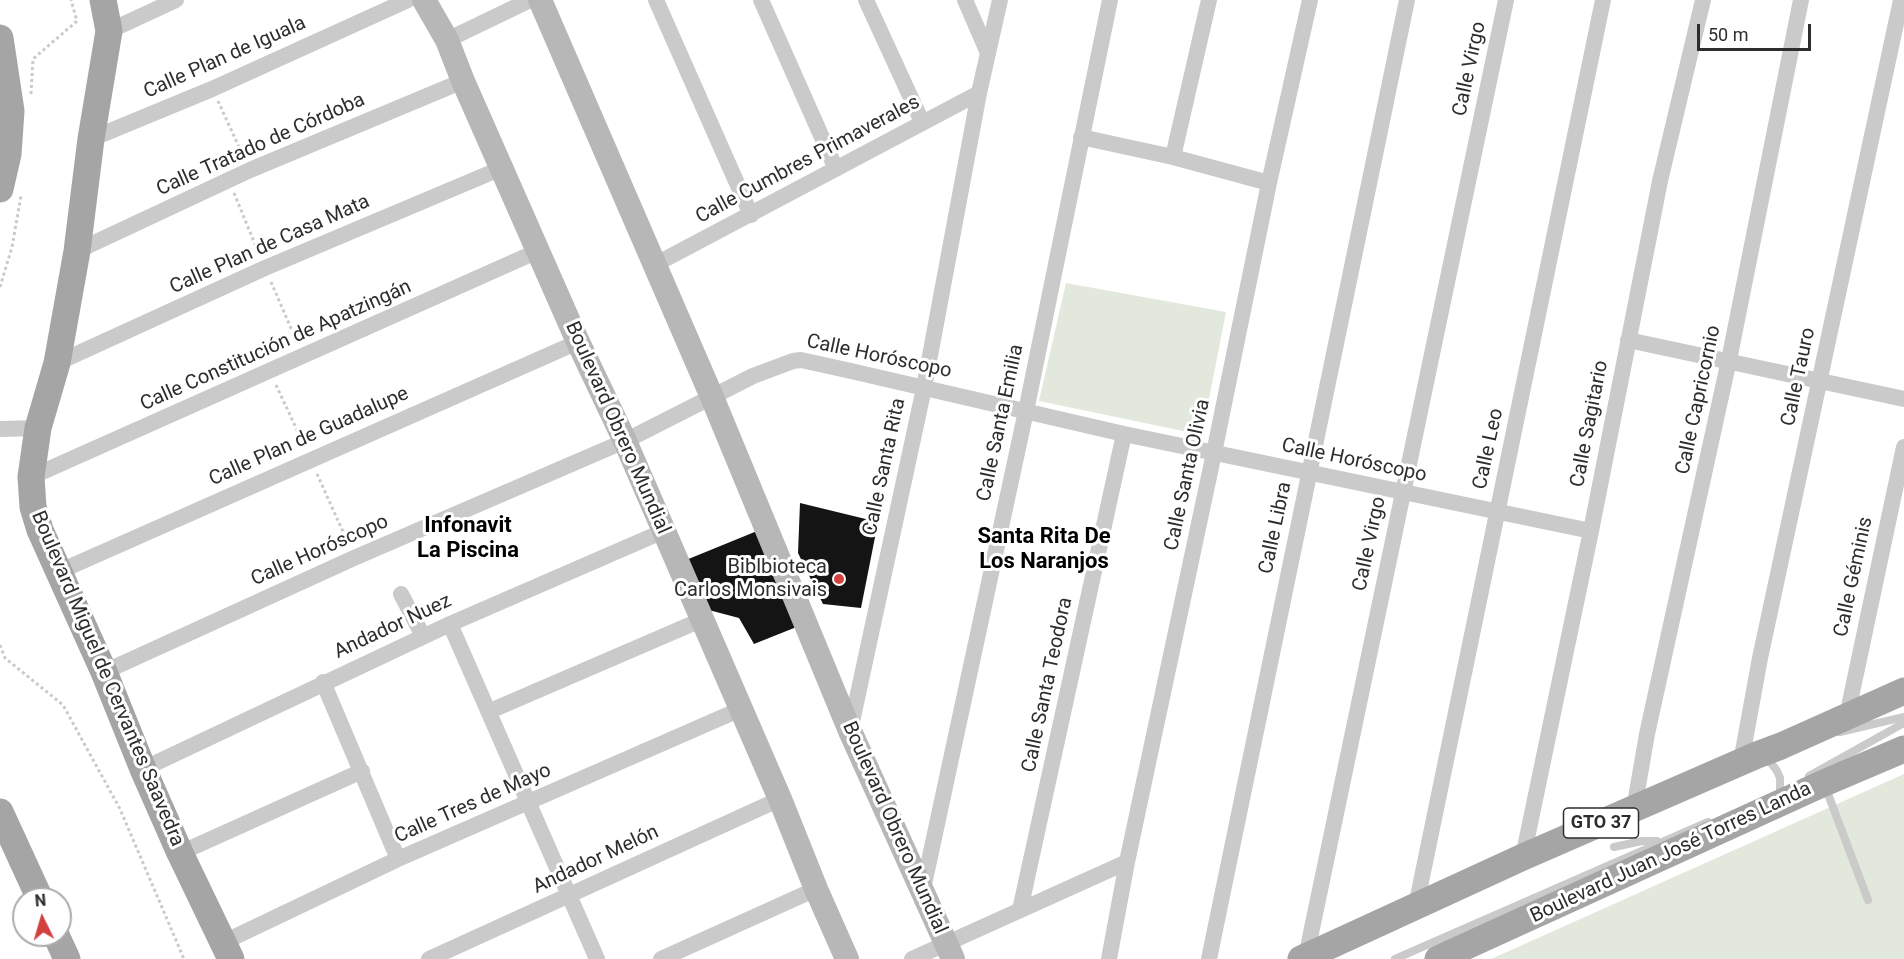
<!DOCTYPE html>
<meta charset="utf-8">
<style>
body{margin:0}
#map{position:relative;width:1904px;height:959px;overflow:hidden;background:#fff;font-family:Roboto,sans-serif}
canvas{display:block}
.north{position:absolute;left:12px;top:887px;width:60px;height:60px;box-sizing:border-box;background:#fff;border:2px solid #ababab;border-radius:50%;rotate:355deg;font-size:16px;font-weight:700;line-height:24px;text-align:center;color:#2d2d2d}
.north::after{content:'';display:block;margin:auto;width:21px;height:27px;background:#d34040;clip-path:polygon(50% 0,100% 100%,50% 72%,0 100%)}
.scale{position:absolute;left:1697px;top:24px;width:114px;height:27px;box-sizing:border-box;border:3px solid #2d2d2d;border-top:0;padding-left:8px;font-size:18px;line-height:21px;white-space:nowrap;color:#2d2d2d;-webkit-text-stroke:4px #fff;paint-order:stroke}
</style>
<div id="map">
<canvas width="1904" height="959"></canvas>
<div class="north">N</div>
<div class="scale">50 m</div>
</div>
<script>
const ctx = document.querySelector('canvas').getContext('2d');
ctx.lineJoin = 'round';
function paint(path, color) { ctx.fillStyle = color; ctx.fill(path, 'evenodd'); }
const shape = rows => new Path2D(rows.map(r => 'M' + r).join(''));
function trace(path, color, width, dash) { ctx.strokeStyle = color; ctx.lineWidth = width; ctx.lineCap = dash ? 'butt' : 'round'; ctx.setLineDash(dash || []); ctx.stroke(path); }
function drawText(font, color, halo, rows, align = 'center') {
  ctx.font = font + ' Roboto,sans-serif'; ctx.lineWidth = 6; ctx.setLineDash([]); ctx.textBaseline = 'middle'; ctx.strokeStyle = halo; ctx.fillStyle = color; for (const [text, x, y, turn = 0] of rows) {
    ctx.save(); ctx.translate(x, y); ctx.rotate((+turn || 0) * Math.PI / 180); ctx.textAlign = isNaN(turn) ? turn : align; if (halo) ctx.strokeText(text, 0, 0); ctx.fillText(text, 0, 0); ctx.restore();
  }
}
paint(shape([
 [1066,283,1226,312,1202,435,1039,401],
 [1904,774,1904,959,1491,959]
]), '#e2e9dc');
paint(shape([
 [800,503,878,522,861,608,823,604,798,553],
 [762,529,799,626,754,644,739,618,705,609,686,560]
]), '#141414');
trace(shape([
 [31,94,33,59,77,21,71,0],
 [218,101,244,158],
 [234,193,259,254],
 [271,282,297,342],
 [0,287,12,247,21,196],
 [276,385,305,447],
 [317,474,349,545],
 [0,645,5,658,63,705,120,809,184,959]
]), '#cacaca', 3, [3, 3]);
trace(shape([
 [1840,732,1904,717],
 [1763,758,1771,763,1777,771,1780,778,1780,792],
 [1809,776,1904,723],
 [1825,786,1868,900],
 [1614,847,1642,841,1657,841],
 [1395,959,1708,822]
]), '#cacaca', 8);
trace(shape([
 [656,0,751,215],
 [761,0,836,169],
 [866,0,922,122],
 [965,0,988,53],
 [109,31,176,0],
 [447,40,530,0],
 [1081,137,1173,157,1269,183],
 [91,139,212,89,408,0],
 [1173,157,1209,0],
 [77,251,250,170,463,81],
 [656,264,979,93],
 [1628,340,1904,399],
 [57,363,265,268,502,168],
 [0,429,38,428],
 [31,477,538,251],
 [58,572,578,342],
 [401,594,423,636],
 [450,624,597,959],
 [104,672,354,558,625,441,753,376,793,361,801,360,851,371,1124,434,1591,531],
 [323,682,398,859],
 [490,711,701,620],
 [1847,716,1904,447],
 [850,731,924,388,979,93,1000,0],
 [1741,762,1760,658,1901,0],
 [143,769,450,624,664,531],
 [1634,809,1647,734,1729,360,1801,0],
 [180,853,362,771],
 [1523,857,1591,531,1660,181,1703,0],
 [923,889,1026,411,1110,0],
 [1416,906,1603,0],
 [1020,910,1124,434],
 [224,942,398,859,741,709],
 [1306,957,1506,0],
 [429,959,780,799],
 [661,959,816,889],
 [912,959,1127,862],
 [1109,959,1127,862,1214,453,1269,183,1310,0],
 [1209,959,1407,0]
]), '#cacaca', 16);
trace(shape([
 [424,0,447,40,463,81,578,342,625,441,780,799,816,889,847,959],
 [540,0,712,397,850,731,953,959]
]), '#b7b7b7', 24);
trace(shape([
 [103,0,109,31,91,139,77,251,57,363,38,428,31,477,33,507,40,530,104,672,143,769,180,853,231,959],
 [0,38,11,111,8,154,0,189],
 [0,812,40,899],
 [56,935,67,959],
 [1301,959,1523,857,1757,755,1781,746,1904,691],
 [1438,959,1824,783,1904,749]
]), '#a5a5a5', 27);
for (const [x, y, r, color] of [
 [839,579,6,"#d34040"]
]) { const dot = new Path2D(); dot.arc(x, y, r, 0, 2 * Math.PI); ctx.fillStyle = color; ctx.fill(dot); trace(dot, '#fff', 2); }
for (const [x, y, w] of [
 [1601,823,75]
]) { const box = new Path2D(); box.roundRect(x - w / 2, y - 15, w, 30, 4.5); ctx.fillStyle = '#fff'; ctx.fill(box); trace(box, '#2d2d2d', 1.5); }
drawText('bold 18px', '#2d2d2d', null, [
 ["GTO 37",1601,823]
]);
drawText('20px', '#2d2d2d', '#fff', [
 ["Calle Plan de Iguala",225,58,-24],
 ["Calle Virgo",1470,69,-78],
 ["Calle Tratado de Córdoba",261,145,-24],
 ["Calle Cumbres Primaverales",808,160,-28],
 ["Calle Plan de Casa Mata",270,245,-24],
 ["Calle Constitución de Apatzingán",276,346,-24],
 ["Calle Horóscopo",879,357,12],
 ["Calle Tauro",1799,377,-78],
 ["Calle Capricornio",1699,400,-78],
 ["Calle Santa Emilia",1001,423,-78],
 ["Calle Sagitario",1590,424,-79],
 ["Boulevard Obrero Mundial",617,428,66],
 ["Calle Plan de Guadalupe",309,437,-24],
 ["Calle Leo",1489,449,-78],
 ["Calle Horóscopo",1354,461,12],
 ["Calle Santa Rita",885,467,-78],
 ["Calle Santa Olivia",1188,475,-78],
 ["Calle Libra",1276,528,-78],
 ["Calle Virgo",1370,544,-78],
 ["Calle Horóscopo",320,551,-24],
 ["Calle Géminis",1854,577,-78],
 ["Andador Nuez",393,627,-25],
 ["Boulevard Miguel de Cervantes Saavedra",107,679,67],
 ["Calle Santa Teodora",1048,685,-78],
 ["Calle Tres de Mayo",473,804,-24],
 ["Boulevard Obrero Mundial",894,828,66],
 ["Boulevard Juan José Torres Landa",1671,853,-25],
 ["Andador Melón",596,860,-25]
]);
drawText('20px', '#2d2d2d', '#fff', [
 ["Biblbioteca",827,568],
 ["Carlos Monsivais",827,591]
], 'right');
drawText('bold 22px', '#000', '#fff', [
 ["Infonavit",468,526],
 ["La Piscina",468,551],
 ["Santa Rita De",1044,537],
 ["Los Naranjos",1044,562]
]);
</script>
